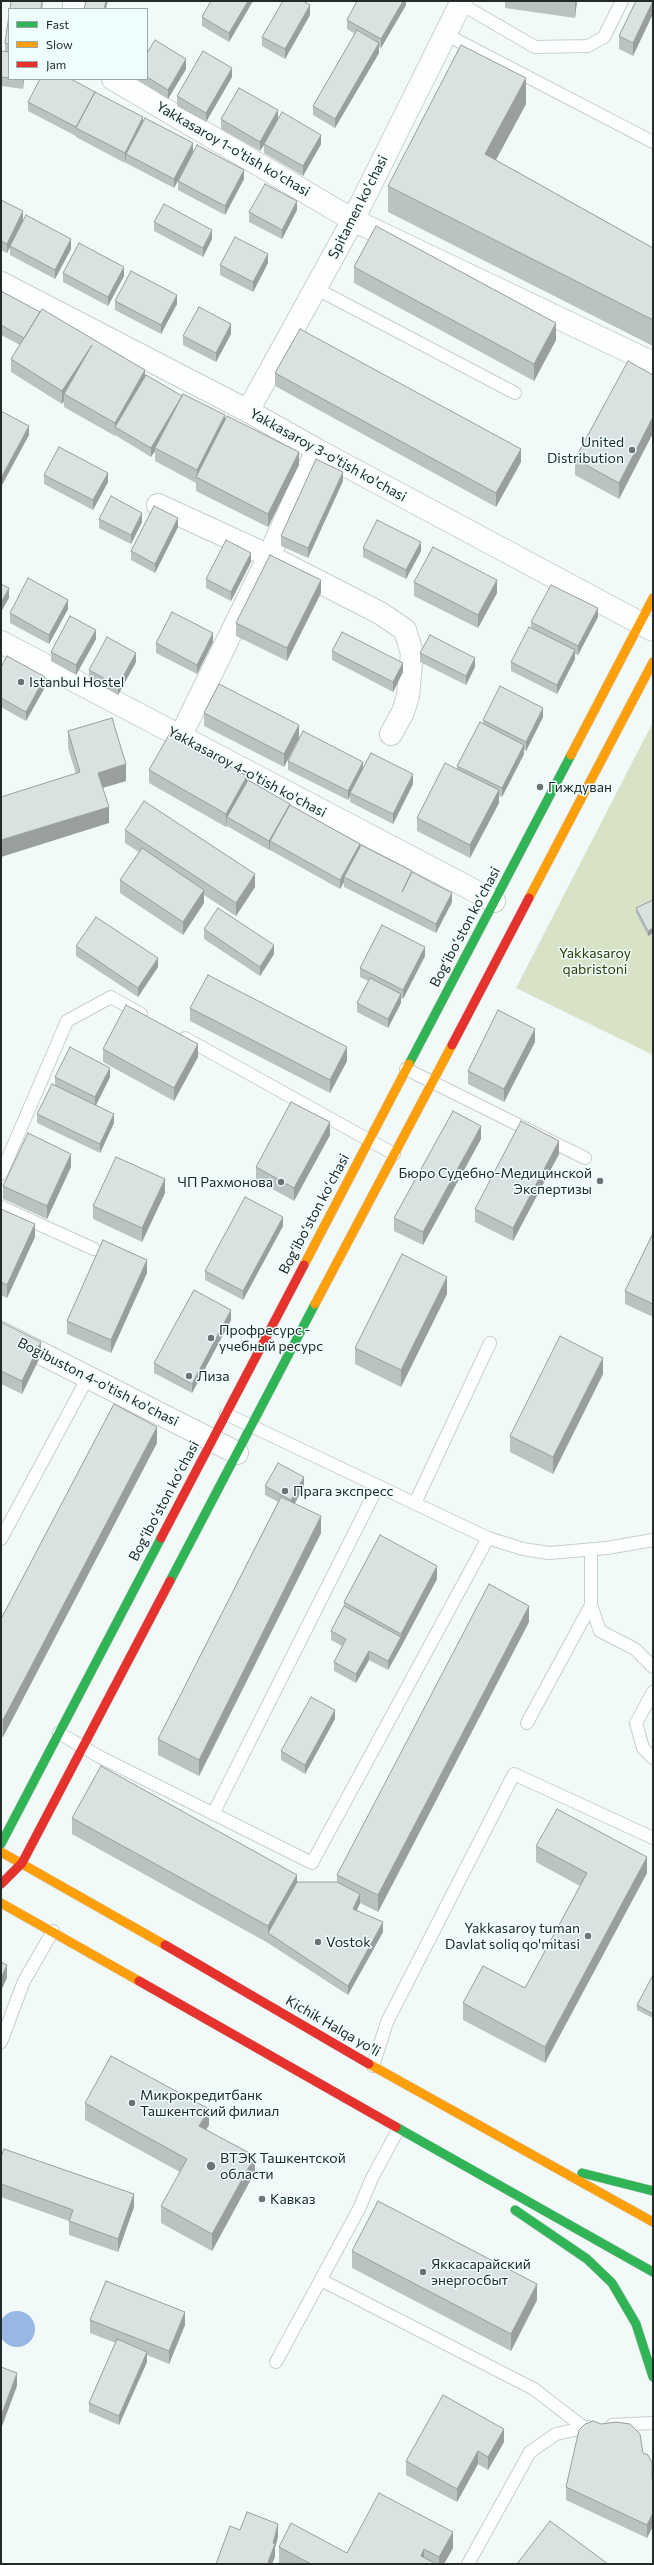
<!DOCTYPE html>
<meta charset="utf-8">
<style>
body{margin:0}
#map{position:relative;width:654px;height:2565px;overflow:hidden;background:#f2faf9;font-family:Commissioner,sans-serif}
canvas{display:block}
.frame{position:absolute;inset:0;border:2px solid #242a2a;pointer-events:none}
.legend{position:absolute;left:8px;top:8px;width:140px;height:72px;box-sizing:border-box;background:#eefefc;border:1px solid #9da9a8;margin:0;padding:5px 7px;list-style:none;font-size:12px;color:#242a2a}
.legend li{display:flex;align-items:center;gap:8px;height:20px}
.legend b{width:20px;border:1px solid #9da9a8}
</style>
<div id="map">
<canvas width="654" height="2565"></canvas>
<div class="frame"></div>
<ul class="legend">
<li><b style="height:5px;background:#30b455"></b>Fast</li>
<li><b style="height:5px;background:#ff9f0a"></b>Slow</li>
<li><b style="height:5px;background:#e5322d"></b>Jam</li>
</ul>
</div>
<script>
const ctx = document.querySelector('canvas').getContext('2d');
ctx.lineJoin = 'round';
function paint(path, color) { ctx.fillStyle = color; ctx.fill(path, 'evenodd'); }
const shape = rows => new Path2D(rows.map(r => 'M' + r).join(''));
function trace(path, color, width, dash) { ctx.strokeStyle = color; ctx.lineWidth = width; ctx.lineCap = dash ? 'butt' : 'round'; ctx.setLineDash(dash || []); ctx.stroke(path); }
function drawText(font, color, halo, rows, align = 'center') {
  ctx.font = font + ' Commissioner,sans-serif'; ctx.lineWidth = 3; ctx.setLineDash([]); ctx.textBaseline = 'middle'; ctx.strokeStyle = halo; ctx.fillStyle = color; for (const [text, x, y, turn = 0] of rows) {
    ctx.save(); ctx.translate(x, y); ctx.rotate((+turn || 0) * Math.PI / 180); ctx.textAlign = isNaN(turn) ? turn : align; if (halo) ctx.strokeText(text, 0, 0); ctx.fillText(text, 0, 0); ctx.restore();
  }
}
paint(shape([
 [653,722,653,1055,516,988]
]), '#d8e2c6');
paint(shape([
 '-1 2329a18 18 0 1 1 36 0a18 18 0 1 1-36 0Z'
]), '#97b8e2');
const lane = shape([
 [461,4,535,47,588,46,604,37,622,1],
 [445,34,653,142],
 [315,288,515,393],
 [185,1038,394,1154],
 [406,1069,585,1158],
 [1,1174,67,1021,111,997,141,1014],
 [1,1207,94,1249],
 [226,1414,488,1538,523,1549,549,1553,607,1548,653,1540],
 [415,1503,490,1343],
 [1,1539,88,1377],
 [591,1549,591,1605,600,1631,635,1649,653,1667],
 [653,1692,636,1723,643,1748,653,1758],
 [527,1723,591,1605],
 [59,1733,100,1757,312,1863,488,1538],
 [213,1814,378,1486],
 [1,2042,24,1981,53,1931],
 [373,2066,387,2022,514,1774,653,1838],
 [321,2280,534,2389,583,2427],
 [276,2362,359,2209,372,2178,398,2130],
 [612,2425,653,2423],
 [468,2564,530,2452,556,2434,588,2427]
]);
const street = shape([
 [74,9,74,1],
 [113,79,353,220,653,363],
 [1,283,248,411,317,450,653,630],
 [248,411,353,220,462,1],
 [158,505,269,556,380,613,405,630,412,653,408,696,403,712,391,734],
 [1,642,494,901],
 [180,737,269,556,317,450],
 [1,1333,237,1453]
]);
const fast = shape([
 [409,1064,571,755],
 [170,1581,315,1304],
 [1,1844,161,1538],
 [396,2127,653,2272],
 [582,2173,653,2191],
 [515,2210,587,2259,612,2283,636,2324,653,2377]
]);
const slow = shape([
 [571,755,653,598],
 [529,898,653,662],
 [304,1265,409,1064],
 [315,1304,452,1045],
 [1,1852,165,1945],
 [1,1903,139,1981],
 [369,2064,653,2222]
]);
const jam = shape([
 [452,1045,529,898],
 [161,1538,304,1265],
 [1,1884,22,1863,170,1581],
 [165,1945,369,2064],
 [139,1981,396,2127]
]);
trace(lane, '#c9cfce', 14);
trace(street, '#c9cfce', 24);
trace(fast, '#c9cfce', 10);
trace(slow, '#c9cfce', 10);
trace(jam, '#c9cfce', 10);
trace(lane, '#fdfefe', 12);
trace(street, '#fdfefe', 22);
trace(fast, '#30b455', 9);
trace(slow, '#ff9f0a', 9);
trace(jam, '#e5322d', 9);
paint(shape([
 [253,1,229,42,202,26,202,17],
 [406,1,406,5,381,48,379,47,379,53,335,128,313,115,313,106,355,34,347,29,347,20],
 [505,1,577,1,575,18,505,8],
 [636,1,633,56,619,49,619,36],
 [9,15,9,79,24,79,23,89,1,86,1,51,5,52,5,43],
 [310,15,285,59,262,46,262,37],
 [147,53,186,69,168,99,136,79,147,79],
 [232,77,206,122,177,106,177,96],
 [95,94,143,122,193,151,244,179,225,215,178,190,178,181,174,188,126,163,126,159,125,163,76,137,76,135,76,136,28,111,28,102],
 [526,104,496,160,653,248,653,346,388,212,388,186],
 [278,118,321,144,303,176,264,153,264,145,260,151,221,129,221,119],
 [1,200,23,220,71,249,55,279,10,255,10,247,7,253,1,250],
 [297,210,282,239,249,222,249,212],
 [154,222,212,239,203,257,154,231],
 [268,263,253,292,220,275,220,265],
 [354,267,556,340,534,381,354,283],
 [63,273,124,276,108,306,63,282],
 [1,291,145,377,182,396,225,420,299,465,268,527,196,491,196,483,155,461,155,451,151,457,115,435,115,436,64,407,64,401,62,404,11,372,11,359,20,345,1,335],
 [115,301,177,304,161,334,115,310],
 [231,334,216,362,183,345,183,336],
 [275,373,521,462,496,507,275,386],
 [653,375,653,433,619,499,575,475,575,459],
 [44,475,108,482,93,510,44,484],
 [343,481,308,558,281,546,281,536],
 [99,519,142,522,131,544,99,528],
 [178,527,155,573,131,560,131,551],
 [363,548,421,551,406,579,363,557],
 [251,562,231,601,206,588,206,579],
 [414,582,497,593,478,628,414,596],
 [321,593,287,661,236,636,236,623],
 [68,609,49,644,10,623,10,613],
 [598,617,578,655,575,654,575,659,557,694,511,671,511,662,531,628,531,622],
 [96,639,76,675,51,661,51,652],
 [213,642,197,674,156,653,156,643],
 [332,651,403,672,393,692,332,660],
 [420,653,475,667,466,685,420,662],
 [136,662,118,695,89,679,89,670],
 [1,667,45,687,26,721,1,707],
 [204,713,299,738,284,767,204,726],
 [543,717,526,751,524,750,524,754,502,797,499,796,499,803,470,858,417,831,417,818,457,769,457,766,483,724,483,720],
 [68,731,126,781,103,788,109,823,76,774,68,748],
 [288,761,363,768,413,784,393,824,350,802,350,796,348,800,288,770],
 [149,770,247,781,290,806,360,846,412,873,452,902,436,933,344,887,344,882,340,889,270,850,270,849,269,850,227,826,226,827,149,783],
 [125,830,255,887,236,916,204,895,204,903,183,935,120,893,120,880,139,852,125,843],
 [653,900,653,933,648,936,636,913,636,908],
 [204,929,274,954,260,976,204,939],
 [76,946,158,967,138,997,76,956],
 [425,956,403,999,401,998,401,1003,388,1028,357,1012,357,1003,368,981,360,977,360,968],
 [190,1008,347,1061,330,1093,190,1021],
 [535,1042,504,1102,468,1084,468,1071],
 [103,1049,198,1057,174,1101,103,1062],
 [55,1077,110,1077,96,1105,114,1123,100,1153,37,1123,37,1114,55,1085],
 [330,1135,294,1201,256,1180,256,1167],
 [481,1139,423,1245,394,1231,394,1218],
 [559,1154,513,1241,475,1222,475,1209],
 [71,1167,47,1219,3,1199,3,1186],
 [165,1193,142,1242,93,1219,93,1206],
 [1,1209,35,1237,7,1298,1,1295],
 [283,1226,243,1300,205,1280,205,1271],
 [653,1233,653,1317,625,1304,625,1291],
 [147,1273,111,1353,67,1334,67,1321],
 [447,1294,401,1387,355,1364,355,1348],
 [231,1320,192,1393,154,1373,154,1363],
 [1,1322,41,1355,22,1394,1,1384],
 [603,1374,553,1474,510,1452,510,1436],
 [157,1443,3,1737,1,1736,1,1619],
 [265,1486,304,1486,295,1504,321,1533,199,1776,158,1755,158,1739,278,1502,265,1495],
 [437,1579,388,1670,369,1660,356,1683,334,1671,334,1662,342,1646,331,1640,331,1631,344,1606,344,1602],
 [529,1622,378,1912,360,1903,357,1910,383,1932,348,1995,268,1943,72,1834,72,1818,297,1882,337,1882,337,1875],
 [335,1719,305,1774,281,1760,281,1751],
 [536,1846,647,1873,545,2063,463,2020,463,2003,525,1988,580,1886,536,1862],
 [653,1975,653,2018,637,2010,637,2005],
 [85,2103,209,2125,206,2129,255,2172,212,2251,161,2223,161,2206,180,2172,85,2120],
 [1,2157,134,2207,118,2252,69,2235,69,2221,1,2197],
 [352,2251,537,2300,511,2351,352,2268],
 [90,2320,185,2325,169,2364,147,2355,147,2362,119,2425,89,2412,89,2403,116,2343,90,2333],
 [504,2442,488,2470,478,2464,457,2502,406,2475,406,2461],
 [643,2453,653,2480,653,2526,647,2538,566,2500,566,2487],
 [279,2547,347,2553,453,2548,444,2564,280,2564,279,2563]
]), '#bbc2c2');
paint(shape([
 [42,1,43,1,42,9,41,9],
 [106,1,108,1,106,9,104,9],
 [248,1,253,1,229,42,229,33],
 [403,1,406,1,406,5,381,48,381,39],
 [575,1,577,1,575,18],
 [653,1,653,14,633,56,633,43],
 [310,5,310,15,285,59,285,49],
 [379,43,379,53,335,128,335,119],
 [186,59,186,69,168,99,168,90],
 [232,68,232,77,206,122,206,113],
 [526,78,526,104,485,180,485,154],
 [23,79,24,79,23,89],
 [95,92,95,101,76,128,76,136,76,127],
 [278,110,278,119,264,144,264,145,260,151,260,142],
 [143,117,143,127,126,154,126,159,125,163,125,153],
 [321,135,321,144,303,176,303,166],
 [193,143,193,152,174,188,174,179],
 [244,170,244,179,225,215,225,206],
 [297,201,297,210,282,239,282,230],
 [23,211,23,220,10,246,10,247,7,253,7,244],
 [212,230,212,239,203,257,203,248],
 [71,239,71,249,55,279,55,270],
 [268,254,268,263,253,292,253,282],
 [124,267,124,276,108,306,108,297],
 [177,295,177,304,161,334,161,325],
 [556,323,556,340,534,381,534,364],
 [231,324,231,334,216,362,216,353],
 [92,345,64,394,64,401,62,404,62,391],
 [145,370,145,383,115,427,115,436,115,423],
 [182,397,155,448,155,451,151,457,151,448],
 [225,415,225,428,197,478,197,470],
 [653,417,653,433,619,499,619,483],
 [29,426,29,435,1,487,1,478],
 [521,449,521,462,496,507,496,493],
 [299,452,299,465,268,527,268,514],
 [343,472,343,481,308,558,308,548],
 [108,473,108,482,93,510,93,500],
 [142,513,142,522,131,544,131,535],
 [178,518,178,527,155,573,155,564],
 [421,542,421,551,406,579,406,570],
 [251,553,251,562,231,601,231,592],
 [321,580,321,593,287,661,287,648],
 [497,580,497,593,478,628,478,615],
 [9,588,9,598,1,612,1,603],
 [68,600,68,609,49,644,49,635],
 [598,608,598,617,578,655,578,646],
 [96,630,96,639,76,675,76,665],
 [213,633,213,642,197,674,197,665],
 [575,650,575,659,557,694,557,685],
 [136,653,136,662,118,695,118,686],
 [475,658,475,667,466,685,466,676],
 [403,663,403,672,393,692,393,682],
 [45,677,45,687,26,721,26,712],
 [543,708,543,717,526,751,526,742],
 [299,725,299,738,284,767,284,754],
 [524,745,524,754,502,797,502,788],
 [363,762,363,771,350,793,350,796,348,800,348,791],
 [126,764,126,781,98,789,98,773],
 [413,774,413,784,393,824,393,814],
 [247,776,247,789,227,817,226,827,226,814],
 [499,790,499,803,470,858,470,845],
 [290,804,290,814,270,841,270,849,269,850,269,841],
 [109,807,109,823,1,857,1,840],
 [360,844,360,853,344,877,344,882,340,889,340,880],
 [255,874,255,887,236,916,236,903],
 [204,890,204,903,183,935,183,922],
 [452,893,452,902,436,933,436,924],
 [653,928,653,933,648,936,648,931],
 [274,945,274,954,260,976,260,967],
 [425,947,425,956,403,999,403,990],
 [158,958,158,967,138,997,138,988],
 [401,994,401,1003,388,1028,388,1019],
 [535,1029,535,1042,504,1102,504,1089],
 [198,1044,198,1057,174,1101,174,1088],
 [347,1047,347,1061,330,1093,330,1080],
 [110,1068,110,1077,95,1107,95,1097],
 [114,1114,114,1123,100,1153,100,1144],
 [330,1122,330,1135,294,1201,294,1188],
 [481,1126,481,1139,423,1245,423,1232],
 [559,1141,559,1154,513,1241,513,1228],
 [71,1154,71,1167,47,1219,47,1206],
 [165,1179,165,1193,142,1242,142,1228],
 [283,1217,283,1226,243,1300,243,1291],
 [35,1224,35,1237,7,1298,7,1285],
 [147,1260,147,1273,111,1353,111,1340],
 [447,1277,447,1294,401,1387,401,1370],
 [231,1310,231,1320,192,1393,192,1384],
 [41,1342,41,1355,22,1394,22,1381],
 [603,1358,603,1374,553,1474,553,1457],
 [157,1427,157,1443,3,1737,3,1720],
 [304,1477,304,1486,291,1509,291,1500],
 [321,1516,321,1533,199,1776,199,1760],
 [437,1566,437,1579,401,1647,401,1634],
 [529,1606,529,1622,378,1912,378,1895],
 [401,1637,401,1647,388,1670,388,1661],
 [369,1651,369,1660,356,1683,356,1674],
 [335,1710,335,1719,305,1774,305,1765],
 [647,1857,647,1873,545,2063,545,2047],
 [297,1875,297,1891,268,1933,268,1926],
 [360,1894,360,1903,353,1918,353,1909],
 [383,1922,383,1932,348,1995,348,1986],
 [7,1965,7,1978,1,1991,1,1978],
 [209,2109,209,2125,199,2142,199,2126],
 [255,2156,255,2172,212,2251,212,2234],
 [134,2194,134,2207,118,2252,118,2239],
 [537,2284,537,2300,511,2351,511,2334],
 [185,2312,185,2325,169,2364,169,2351],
 [147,2352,147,2362,119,2425,119,2416],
 [17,2373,17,2386,1,2429,1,2416],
 [504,2429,504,2442,488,2470,488,2457],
 [478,2451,478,2464,457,2502,457,2489],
 [653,2513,653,2526,647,2538,647,2525],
 [278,2524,278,2537,275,2548,275,2557,272,2564,268,2562],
 [453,2532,453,2548,444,2564,439,2564,439,2557],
 [424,2549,424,2564,421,2556]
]), '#999e9e');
const building = shape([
 [11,1,42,1,41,9,10,9,11,1],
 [86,1,106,1,104,9,84,9,86,1],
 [211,1,248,1,229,33,202,17,211,1],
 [283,1,303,1,310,5,285,49,262,37,283,1],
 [357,1,403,1,381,39,347,20,357,1],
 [636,1,653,1,633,43,619,36,636,1],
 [9,15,9,44,5,43,9,15],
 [357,30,379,43,335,119,313,106,357,30],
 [155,40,186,59,168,90,147,77,147,53,155,40],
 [461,45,526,78,485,154,653,248,653,320,388,186,461,45],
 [1,51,9,52,9,78,1,77,1,51],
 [203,51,232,68,206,113,177,96,203,51],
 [40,79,71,79,95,92,76,127,28,102,40,79],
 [239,88,278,110,260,142,221,119,239,88],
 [95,92,143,117,125,153,76,128,95,92],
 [282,112,321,135,303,166,264,144,282,112],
 [145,118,193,143,174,179,126,154,145,118],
 [197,145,244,170,225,206,178,181,197,145],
 [265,184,297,201,282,230,249,212,265,184],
 [1,200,23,211,7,244,1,241,1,200],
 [164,204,212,230,203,248,154,222,164,204],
 [26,215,71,239,55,270,10,246,26,215],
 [376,226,556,323,534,364,354,267,376,226],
 [235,237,268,254,253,282,220,265,235,237],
 [79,243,124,267,108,297,63,273,79,243],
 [131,271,177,295,161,325,115,301,131,271],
 [1,291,40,312,24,338,1,325,1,291],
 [199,307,231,324,216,353,183,336,199,307],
 [42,309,145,370,115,423,64,394,92,345,62,391,11,359,42,309],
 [300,329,521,449,496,493,275,373,300,329],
 [628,361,653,375,653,417,619,483,575,459,628,361],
 [146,375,182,396,151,448,115,427,146,375],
 [183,394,225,415,197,470,155,448,183,394],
 [1,411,29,426,1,478,1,411],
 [227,416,299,452,268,514,196,477,227,416],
 [59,447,108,473,93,500,44,475,59,447],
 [316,459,343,472,308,548,281,536,316,459],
 [111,496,142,513,131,535,99,519,111,496],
 [154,506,178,518,155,564,131,551,154,506],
 [377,520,421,542,406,570,363,548,377,520],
 [226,540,251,553,231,592,206,579,226,540],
 [433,547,497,580,478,615,414,582,433,547],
 [270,555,321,580,287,648,236,623,270,555],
 [28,578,68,600,49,635,10,613,28,578],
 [1,584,9,588,1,603,1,584],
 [551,585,598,608,578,646,531,622,551,585],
 [172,612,213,633,197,665,156,643,172,612],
 [70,616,96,630,76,665,51,652,70,616],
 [529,627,575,650,557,685,511,662,529,627],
 [342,632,403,663,393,682,332,651,342,632],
 [430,635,475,658,466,676,420,653,430,635],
 [107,637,136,653,118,686,89,670,107,637],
 [7,656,45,677,26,712,1,698,1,667,7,656],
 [219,684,299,725,284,754,204,713,219,684],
 [500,686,543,708,526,742,483,720,500,686],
 [112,718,126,764,98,773,109,807,1,840,1,797,80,772,68,731,112,718],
 [480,722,524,745,502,788,457,766,480,722],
 [303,731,363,762,348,791,288,761,303,731],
 [170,733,247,776,226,814,149,770,170,733],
 [371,753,413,774,393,814,350,793,371,753],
 [445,763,499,790,470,845,417,818,445,763],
 [248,780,290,804,269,841,227,817,248,780],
 [144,801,255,874,236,903,125,830,144,801],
 [290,805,360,844,340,880,270,841,290,805],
 [361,845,412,871,402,892,412,872,452,893,436,924,344,877,361,845],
 [142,848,204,890,183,922,120,880,142,848],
 [653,900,653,928,648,931,636,908,653,900],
 [218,908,274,945,260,967,204,929,218,908],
 [96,917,158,958,138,988,76,946,96,917],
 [382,925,425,947,403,990,360,968,382,925],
 [208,975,347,1047,330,1080,190,1008,208,975],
 [370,978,401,994,388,1019,357,1003,370,978],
 [126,1005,198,1044,174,1088,103,1049,126,1005],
 [498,1010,535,1029,504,1089,468,1071,498,1010],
 [70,1047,110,1068,95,1097,55,1077,70,1047],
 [52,1084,114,1114,100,1144,37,1114,52,1084],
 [291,1102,330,1122,294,1188,256,1167,291,1102],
 [453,1111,481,1126,423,1232,394,1218,453,1111],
 [521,1121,559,1141,513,1228,475,1209,521,1121],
 [28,1133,71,1154,47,1206,3,1186,28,1133],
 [116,1157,165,1179,142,1228,93,1206,116,1157],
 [245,1197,283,1217,243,1291,205,1271,245,1197],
 [1,1209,35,1224,7,1285,1,1282,1,1209],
 [653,1233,653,1304,625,1291,653,1233],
 [103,1240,147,1260,111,1340,67,1321,103,1240],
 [402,1254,447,1277,401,1370,355,1348,402,1254],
 [194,1290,231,1310,192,1384,154,1363,194,1290],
 [1,1322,41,1342,22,1381,1,1371,1,1322],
 [560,1336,603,1358,553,1457,510,1436,560,1336],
 [114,1404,157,1427,3,1720,1,1719,1,1619,114,1404],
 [278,1463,304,1477,291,1500,265,1486,278,1463],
 [281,1497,321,1516,199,1760,158,1739,281,1497],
 [380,1535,437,1566,401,1634,344,1602,380,1535],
 [489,1584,529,1606,378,1895,337,1875,489,1584],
 [344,1606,401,1637,388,1661,369,1651,356,1674,334,1662,346,1639,331,1631,344,1606],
 [311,1697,335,1710,305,1765,281,1751,311,1697],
 [101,1766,297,1875,268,1926,72,1818,101,1766],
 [557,1809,647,1857,545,2047,463,2003,483,1966,525,1988,587,1873,536,1846,557,1809],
 [297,1882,337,1882,360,1894,353,1909,383,1922,348,1986,268,1933,297,1882],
 [1,1962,7,1965,1,1978,1,1962],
 [653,1975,653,2014,637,2005,653,1975],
 [111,2056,209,2109,199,2126,255,2156,212,2234,161,2206,187,2159,85,2103,111,2056],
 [4,2149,134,2194,118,2239,69,2221,73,2210,1,2184,1,2157,4,2149],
 [378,2201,537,2284,511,2334,352,2251,378,2201],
 [106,2281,185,2312,169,2351,90,2320,106,2281],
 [117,2339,147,2352,119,2416,89,2403,117,2339],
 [1,2367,17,2373,1,2416,1,2367],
 [443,2395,504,2429,488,2457,478,2451,457,2489,406,2461,443,2395],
 [593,2421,601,2424,616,2422,630,2424,640,2434,643,2453,648,2455,652,2463,652,2479,653,2480,653,2513,647,2525,566,2487,579,2430,585,2424,593,2421],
 [379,2493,453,2532,439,2557,424,2549,421,2556,436,2564,311,2564,279,2547,291,2523,347,2553,379,2493],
 [247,2512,278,2524,273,2543,275,2544,268,2562,273,2564,216,2564,230,2526,240,2530,247,2512],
 [550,2521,608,2564,578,2564,577,2563,577,2564,517,2564,550,2521]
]);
paint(building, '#dae1e1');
trace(building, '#999e9e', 1);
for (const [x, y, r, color] of [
 [632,450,4,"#6c7372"],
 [21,682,4,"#6c7372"],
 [540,787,4,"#6c7372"],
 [600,1181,4,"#6c7372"],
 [281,1182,4,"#6c7372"],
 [211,1338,4,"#6c7372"],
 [189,1376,4,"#6c7372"],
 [285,1491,4,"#6c7372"],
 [588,1936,4,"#6c7372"],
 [318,1942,4,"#6c7372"],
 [132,2103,4,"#6c7372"],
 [211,2166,5,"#6c7372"],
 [262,2199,4,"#6c7372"],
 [423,2272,4,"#6c7372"]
]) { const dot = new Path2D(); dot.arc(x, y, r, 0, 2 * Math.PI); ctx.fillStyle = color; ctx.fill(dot); trace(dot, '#eefefc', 1.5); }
drawText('14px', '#242a2a', '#eefefc', [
 ["Yakkasaroy 1-o'tish ko'chasi",233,149,30],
 ["Spitamen ko'chasi",358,207,-63],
 ["Yakkasaroy 3-o'tish ko'chasi",328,455,29],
 ["Yakkasaroy 4-o'tish ko'chasi",247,772,28],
 ["Bogʻiboʻston koʻchasi",465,927,-62],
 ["Bogʻiboʻston koʻchasi",314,1214,-62],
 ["Bogibuston 4-o'tish ko'chasi",98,1382,27],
 ["Bogʻiboʻston koʻchasi",164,1501,-62],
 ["Kichik Halqa yo'li",333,2026,30]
]);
drawText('14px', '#242a2a', '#eefefc', [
 ["United",624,442,"right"],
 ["Distribution",624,458,"right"],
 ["Istanbul Hostel",29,682],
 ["Гиждуван",548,787],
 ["Бюро Судебно-Медицинской",592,1173,"right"],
 ["Экспертизы",592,1189,"right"],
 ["ЧП Рахмонова",273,1182,"right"],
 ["Профресурс -",219,1330],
 ["учебный ресурс",219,1346],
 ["Лиза",197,1376],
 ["Прага экспресс",293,1491],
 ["Yakkasaroy tuman",580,1928,"right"],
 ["Davlat soliq qo'mitasi",580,1944,"right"],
 ["Vostok",326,1942],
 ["Микрокредитбанк",140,2095],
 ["Ташкентский филиал",140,2111],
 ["ВТЭК Ташкентской",220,2158],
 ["области",220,2174],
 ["Кавказ",270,2199],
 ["Яккасарайский",431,2264],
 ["энергосбыт",431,2280]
], 'left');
drawText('14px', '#313a00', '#eefefc', [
 ["Yakkasaroy",595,953],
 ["qabristoni",595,969]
]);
</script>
